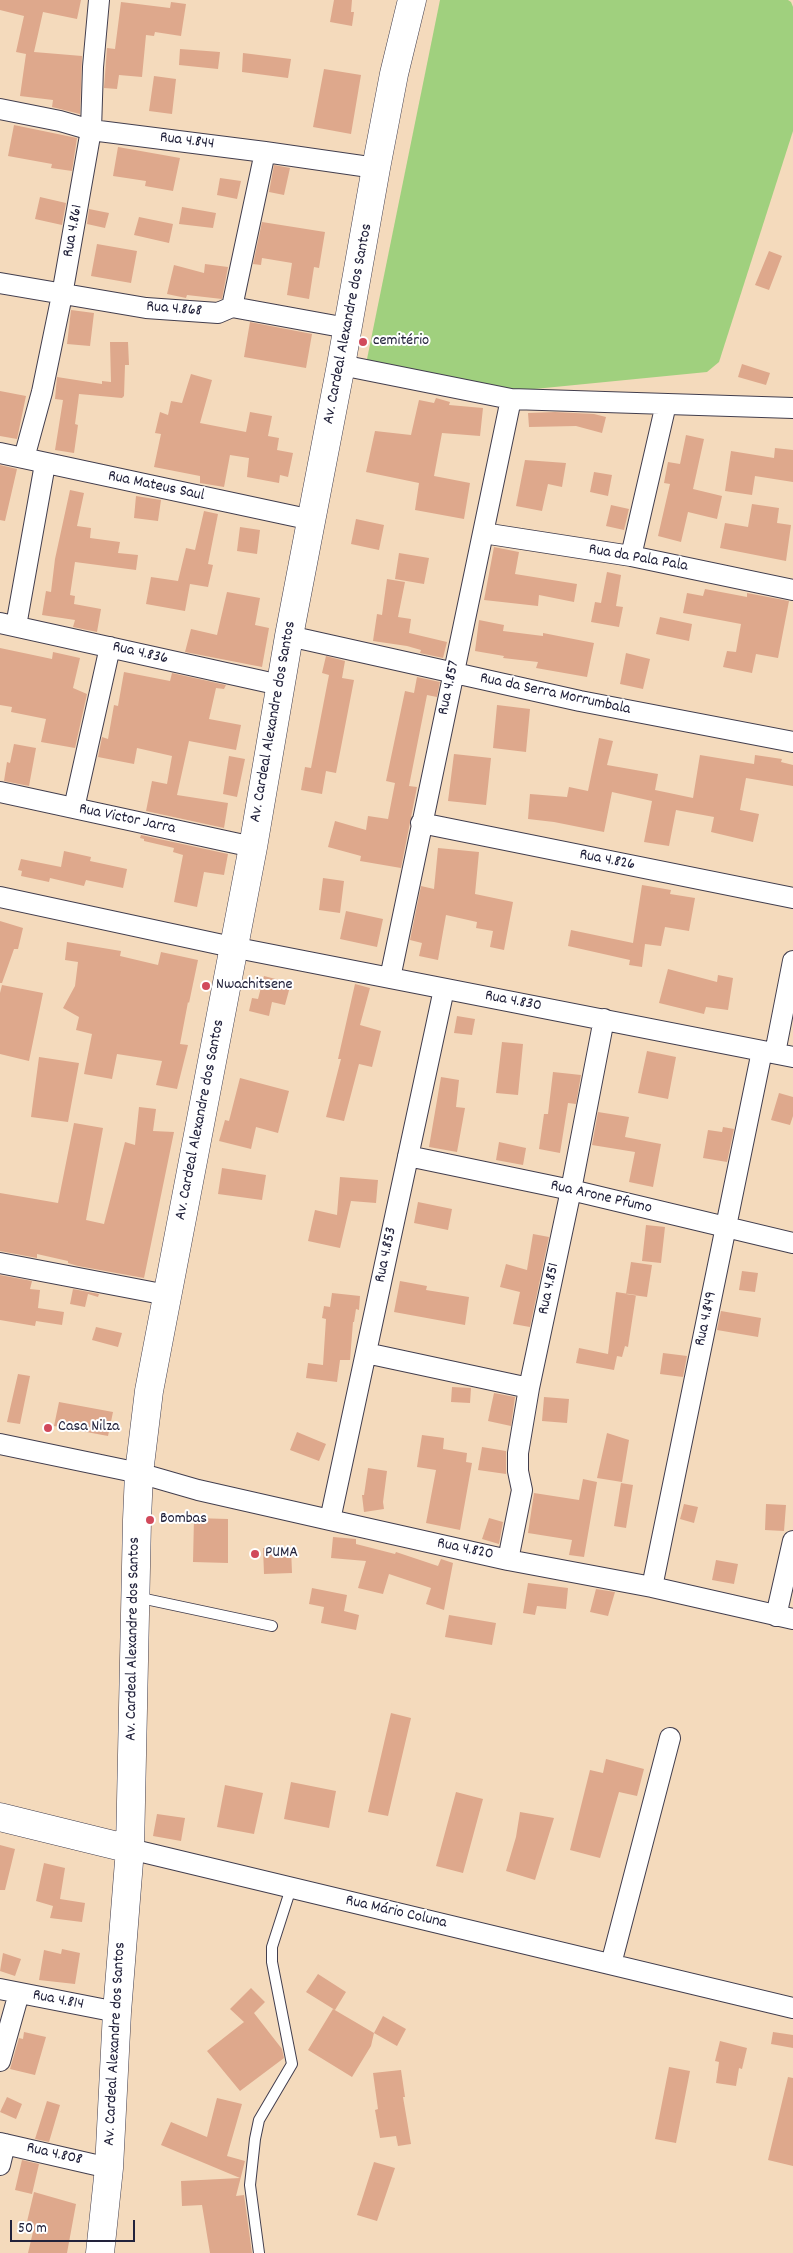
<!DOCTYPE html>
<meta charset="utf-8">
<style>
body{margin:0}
#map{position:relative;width:793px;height:2253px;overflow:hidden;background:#f4dabc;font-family:Dekko,sans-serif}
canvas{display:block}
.scale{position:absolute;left:10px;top:2220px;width:125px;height:22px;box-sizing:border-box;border:2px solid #22223b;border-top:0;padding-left:6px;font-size:15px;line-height:18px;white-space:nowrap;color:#22223b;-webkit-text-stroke:4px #fff;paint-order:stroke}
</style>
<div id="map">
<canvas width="793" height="2253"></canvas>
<div class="scale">50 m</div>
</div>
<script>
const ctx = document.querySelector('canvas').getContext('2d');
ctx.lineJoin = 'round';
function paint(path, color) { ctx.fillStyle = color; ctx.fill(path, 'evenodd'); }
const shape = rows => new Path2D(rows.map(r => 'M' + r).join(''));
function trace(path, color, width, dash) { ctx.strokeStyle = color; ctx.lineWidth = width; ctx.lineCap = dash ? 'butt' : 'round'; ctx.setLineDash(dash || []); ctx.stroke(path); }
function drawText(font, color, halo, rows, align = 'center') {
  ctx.font = font + ' Dekko,sans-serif'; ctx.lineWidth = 4; ctx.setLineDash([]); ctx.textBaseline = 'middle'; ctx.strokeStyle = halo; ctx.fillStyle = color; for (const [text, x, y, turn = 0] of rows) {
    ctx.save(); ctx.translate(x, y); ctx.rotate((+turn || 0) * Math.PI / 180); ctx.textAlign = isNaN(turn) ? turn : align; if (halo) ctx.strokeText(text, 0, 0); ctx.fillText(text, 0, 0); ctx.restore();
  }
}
paint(shape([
 [440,0,788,0,791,2,793,7,793,131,719,362,707,372,524,390,493,389,366,364]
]), '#a0d07e');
paint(shape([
 [0,0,81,0,77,19,43,12,34,52,82,56,80,114,52,107,53,100,20,96,26,54,16,52,24,16,0,10],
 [334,0,352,0,351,12,354,12,352,26,330,22],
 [121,2,170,8,171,2,186,4,181,36,155,32,154,36,146,35,142,77,119,75,117,89,104,88,107,48,115,49],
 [180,49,220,52,218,69,179,65],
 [243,53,291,59,288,78,242,72],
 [324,69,361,75,351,134,313,127],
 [154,76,176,79,172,114,149,111],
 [14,125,77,138,72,171,51,168,52,164,8,156],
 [118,147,180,158,173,191,145,186,146,181,113,176],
 [274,165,290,168,284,195,269,192],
 [220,178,241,181,237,199,217,195],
 [40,197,66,203,62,225,35,219],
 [182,207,216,213,213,228,179,224],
 [89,209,109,213,105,228,87,224],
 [139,217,173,224,169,243,134,235],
 [262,222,325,232,319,268,314,267,309,299,287,295,292,263,262,258,261,265,253,264],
 [97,244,137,251,131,283,91,276],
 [769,251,782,256,769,290,755,285],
 [205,264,228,267,222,299,187,295,186,298,167,294,174,265,204,273],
 [71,310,94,313,90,346,67,344],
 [250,322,312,334,306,368,244,357],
 [110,342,128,342,129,365,125,365,124,396,122,398,79,394,75,424,78,425,74,453,55,450,63,400,55,399,57,377,102,384,102,381,111,382],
 [742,364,770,373,766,385,738,377],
 [191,374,212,380,200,423,246,432,250,412,272,416,268,436,279,438,277,450,293,453,288,477,280,475,279,483,247,477,249,458,230,455,224,487,200,483,200,476,154,467,161,434,155,433,160,412,168,415,171,401,182,403],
 [0,391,26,396,17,439,0,436],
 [436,398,450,402,449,405,483,408,480,436,442,433,434,476,470,483,464,519,415,510,419,483,366,472,375,431,411,435,419,400,434,403],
 [555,412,594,414,606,417,602,433,576,426,529,427,528,413],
 [686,435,704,439,693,489,722,496,717,519,688,512,681,542,658,536,670,484,664,483,668,462,680,464],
 [775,448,793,450,793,482,755,476,752,495,725,491,731,451,774,458],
 [525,460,566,463,562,487,548,484,542,511,516,506],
 [0,465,17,469,5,521,0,520],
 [594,472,612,475,608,496,590,492],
 [70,490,84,493,77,526,91,528,90,538,120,542,118,553,138,555,136,570,75,562,70,595,75,596,74,604,101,609,97,632,73,627,75,620,42,615,46,591,51,592,55,559],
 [136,496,161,500,158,521,134,518],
 [752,504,779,508,777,523,791,525,786,561,720,548,725,523,748,527],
 [611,505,629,509,624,530,606,526],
 [204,511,218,514,208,564,213,565,208,587,190,584,185,611,146,604,151,577,178,581,186,548,195,550],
 [356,519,384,525,379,550,351,544],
 [240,527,260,530,257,554,237,551],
 [494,547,519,552,515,574,577,584,574,602,539,595,538,606,484,600],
 [399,553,429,558,424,584,395,579],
 [607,572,621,575,616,606,623,607,619,627,591,622,595,602,601,603],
 [387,579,405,582,398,617,411,619,409,633,447,642,443,658,420,653,421,650,407,646,373,641,377,614,382,615],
 [705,589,747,597,747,593,789,601,778,658,756,654,752,673,723,667,727,651,736,652,741,624,683,613,687,593,703,596],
 [227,592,260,598,255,625,269,628,262,667,185,652,191,629,217,635],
 [660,617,692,624,689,641,656,634],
 [479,620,504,625,503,631,543,636,543,633,594,643,587,677,536,668,538,662,503,658,504,656,475,651],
 [0,648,52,659,53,652,80,658,73,688,87,694,75,748,41,742,46,719,11,712,12,707,0,705],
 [626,653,650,659,643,689,620,684],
 [326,656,345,661,342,678,354,680,336,773,326,771,322,794,301,790,305,767,311,768,329,675,322,673],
 [124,672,170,681,172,673,226,685,224,689,216,688,209,719,241,725,236,750,189,741,177,795,228,803,224,828,146,811,152,781,167,784,172,756,137,748,134,764,98,757,102,737,108,739,114,705,118,706],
 [417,677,440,682,437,697,427,695,409,786,417,787,401,868,360,861,361,856,328,847,335,821,366,830,368,816,388,819,395,783,386,781,405,691,414,693],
 [497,705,530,709,526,752,493,748],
 [599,738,613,741,607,765,658,774,655,790,693,798,700,755,754,764,755,755,782,759,781,762,793,765,793,786,746,778,740,810,759,814,753,842,711,832,714,817,676,810,669,846,644,842,652,801,612,792,604,832,554,822,528,819,530,794,567,797,569,787,588,791],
 [14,744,36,748,29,786,4,781,7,762,10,763],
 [454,754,491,758,486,805,448,801],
 [229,756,245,759,237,797,223,794],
 [141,835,228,854,224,875,204,872,197,907,174,902,183,855,173,852,174,848,144,841,144,839,140,838],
 [438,848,479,852,475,894,513,902,504,950,490,947,493,931,476,928,477,922,446,915,438,960,419,956,422,943,410,940,421,886,434,889],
 [64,851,91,857,90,861,127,869,123,888,86,880,84,886,50,878,49,882,21,876,22,871,18,870,21,859,61,867],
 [323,878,344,881,340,913,319,910],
 [642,885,671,890,670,894,695,898,689,931,665,927,661,946,645,944,642,967,629,965,630,960,568,946,571,930,633,943],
 [346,911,383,919,377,947,340,939],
 [0,921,23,928,18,949,14,949,2,983,0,983],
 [67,942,121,951,120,956,158,965,161,952,198,960,189,1003,188,1002,180,1044,188,1045,177,1089,156,1085,162,1061,117,1054,112,1079,84,1074,92,1034,76,1030,79,1017,63,1008,75,986,78,962,65,960],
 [668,969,717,982,718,975,733,978,728,1010,706,1007,704,1014,659,1003],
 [264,976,291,983,285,1005,272,1002,269,1016,249,1011,252,998,258,999],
 [355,984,370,988,360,1025,381,1031,372,1067,359,1064,344,1121,326,1117,341,1059,338,1059],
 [2,985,43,993,29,1061,0,1054,0,993],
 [457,1016,475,1019,472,1035,454,1033],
 [502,1042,523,1044,518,1095,496,1093],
 [647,1051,676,1057,668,1099,638,1093],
 [39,1057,79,1063,68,1122,31,1117],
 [553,1072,581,1075,576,1104,568,1103,560,1153,539,1149,544,1114,548,1114],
 [441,1077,459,1080,456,1107,465,1108,457,1152,429,1147],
 [240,1078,289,1091,278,1133,256,1127,251,1149,219,1141,225,1120,229,1121],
 [779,1093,793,1097,793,1116,790,1125,771,1120],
 [139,1107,156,1109,153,1131,174,1132,144,1278,78,1266,68,1263,68,1261,37,1254,37,1258,0,1251,0,1193,58,1203,74,1123,103,1128,86,1220,104,1224,125,1142,135,1145],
 [598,1112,629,1117,625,1137,661,1144,653,1187,629,1182,635,1152,592,1145],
 [723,1127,734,1129,727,1162,703,1158,708,1130,722,1132],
 [499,1142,526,1148,523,1165,496,1160],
 [222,1168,266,1175,262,1200,218,1194],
 [340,1177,378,1180,376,1203,351,1201,340,1248,308,1241,315,1210,337,1215],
 [418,1202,452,1209,448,1230,414,1223],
 [646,1225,665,1227,661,1263,642,1261],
 [533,1234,549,1237,530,1327,513,1324,520,1292,500,1287,506,1264,527,1270],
 [631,1262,652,1265,647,1297,626,1294],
 [742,1271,758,1273,755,1292,739,1290],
 [0,1275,32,1281,30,1289,40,1290,38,1308,64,1312,62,1325,36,1321,35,1326,0,1320],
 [400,1281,427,1286,426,1290,469,1297,465,1325,394,1312],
 [73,1289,99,1294,98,1297,88,1294,85,1307,70,1304],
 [616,1292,636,1295,628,1347,625,1346,622,1357,617,1356,614,1370,576,1363,579,1348,608,1354],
 [332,1293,360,1296,359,1310,356,1309,354,1322,353,1322,350,1360,340,1360,337,1382,306,1378,308,1363,323,1365,326,1319,322,1318,324,1306,330,1307],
 [721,1311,761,1318,758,1337,717,1330],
 [96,1327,122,1333,118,1347,92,1340],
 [663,1353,687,1356,683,1377,660,1374],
 [18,1374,30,1376,20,1424,7,1422],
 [452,1387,471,1388,470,1403,451,1402],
 [494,1393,515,1397,511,1426,488,1421],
 [544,1397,569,1399,567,1423,542,1421],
 [59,1402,113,1412,108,1436,54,1426],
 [297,1432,326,1444,319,1461,290,1450],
 [607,1433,629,1440,622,1482,597,1478],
 [422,1435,444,1438,443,1449,467,1453,466,1462,472,1463,460,1530,426,1523,436,1470,417,1467],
 [482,1447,506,1451,506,1474,478,1470],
 [368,1468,387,1471,383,1502,384,1509,364,1512,362,1495,364,1495],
 [583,1479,597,1482,584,1557,569,1555,572,1540,528,1533,534,1493,579,1500],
 [621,1483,633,1485,626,1528,614,1526],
 [684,1504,698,1507,694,1523,680,1519],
 [766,1504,786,1505,784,1531,765,1530],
 [194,1518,228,1519,228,1563,193,1562],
 [489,1518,503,1522,499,1544,482,1539],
 [333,1537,356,1539,356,1544,395,1554,396,1552,438,1566,441,1559,453,1563,444,1610,426,1604,431,1588,389,1574,383,1594,358,1588,366,1561,331,1558],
 [263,1548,291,1548,292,1573,264,1574],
 [716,1560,738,1564,734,1584,712,1580],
 [528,1583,568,1588,566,1609,537,1606,535,1615,523,1613],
 [312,1588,347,1595,344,1611,359,1615,356,1630,321,1623,324,1607,309,1604],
 [596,1589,615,1592,608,1616,590,1612],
 [449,1615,496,1623,492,1645,445,1637],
 [391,1713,411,1718,388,1816,368,1812],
 [606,1759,644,1769,637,1796,619,1792,600,1858,570,1850,590,1770,603,1773],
 [291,1782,336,1791,329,1828,284,1819],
 [225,1785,263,1793,254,1834,217,1827],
 [456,1792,483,1799,463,1873,436,1866],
 [520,1812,554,1818,535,1880,506,1871,516,1837],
 [157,1814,185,1818,181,1841,153,1836],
 [0,1845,15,1849,5,1890,0,1890],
 [44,1863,65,1868,60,1899,85,1903,82,1922,50,1918,53,1906,36,1901],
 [62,1949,80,1953,75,1984,39,1980,44,1950,61,1954],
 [3,1953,21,1959,15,1976,0,1971],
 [318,1974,346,1992,335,2010,306,1992],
 [251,1988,265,2002,254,2013,282,2049,284,2058,240,2091,207,2051,244,2022,230,2009],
 [333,2009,374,2033,371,2046,352,2077,308,2050],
 [383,2016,406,2029,397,2046,374,2033],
 [24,2032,46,2037,35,2075,10,2069,19,2038,23,2039],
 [773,2032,793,2035,793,2048,771,2044],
 [720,2041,747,2048,742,2069,739,2068,736,2086,716,2083,719,2062,715,2061],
 [669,2067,690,2071,676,2143,655,2139],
 [401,2070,405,2097,403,2097,411,2144,398,2146,396,2136,380,2138,375,2110,378,2109,373,2073],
 [788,2077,793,2078,793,2166,768,2160],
 [7,2097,22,2104,16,2119,0,2112],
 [217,2098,242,2104,227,2156,245,2161,236,2196,244,2195,252,2253,210,2253,202,2205,182,2206,181,2181,240,2178,161,2145,171,2122,207,2137],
 [47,2101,60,2105,49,2142,35,2139],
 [22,2160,39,2164,32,2194,15,2190],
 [374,2162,395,2168,377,2221,357,2215],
 [34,2192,76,2204,67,2253,28,2253,33,2232,25,2230]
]), '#dea88c');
const lane = shape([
 [136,1597,272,1626],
 [259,2253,250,2185,255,2139,259,2120,292,2064,272,1962,272,1947,291,1888]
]);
const street = shape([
 [0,109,60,121,91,130,265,152,376,168],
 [0,283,146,308,218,313,232,307,347,328],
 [232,307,265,152],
 [341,365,511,399,793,408],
 [0,453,312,520],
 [24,458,42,392,62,295,91,130,93,67,99,0],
 [483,533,631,556,793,590],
 [631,556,666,404],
 [0,623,280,685],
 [16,626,45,464],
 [289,636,580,701,793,742],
 [0,792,253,847],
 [74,808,110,647],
 [421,823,793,898],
 [0,897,232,947,793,1057],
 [390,978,511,399],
 [775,1053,793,961],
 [408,1156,571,1190,793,1243],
 [0,1263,167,1295],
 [366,1353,529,1388],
 [0,1444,139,1473,198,1490,330,1520,508,1560,652,1587,793,1619],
 [330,1520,444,989],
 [508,1560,522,1490,518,1471,518,1453,529,1388,571,1190,604,1019],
 [652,1587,762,1051],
 [776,1616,793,1541],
 [130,1849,793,2008],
 [611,1964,670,1738],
 [0,1989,117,2012],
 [0,2061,19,1993],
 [0,2143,109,2168],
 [0,2165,5,2144]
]);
const secondary = shape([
 [0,1817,130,1849],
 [100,2253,109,2168,117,2012,130,1849,137,1520,139,1473,149,1391,253,847,289,636,341,365,376,168,394,74,412,0]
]);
trace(lane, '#423e4e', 12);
trace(street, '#423e4e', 22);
trace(secondary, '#423e4e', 29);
trace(lane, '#fff', 10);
trace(street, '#fff', 20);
trace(secondary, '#fff', 28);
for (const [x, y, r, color] of [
 [363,342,5,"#d1495b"],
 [206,986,5,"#d1495b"],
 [48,1428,5,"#d1495b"],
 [150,1520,5,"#d1495b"],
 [255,1554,5,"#d1495b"]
]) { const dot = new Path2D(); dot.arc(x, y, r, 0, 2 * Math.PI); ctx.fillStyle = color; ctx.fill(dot); trace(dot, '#fff', 2); }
drawText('16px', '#22223b', '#fff', [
 ["Rua 4.844",187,142,7],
 ["Rua 4.861",74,231,-80],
 ["Rua 4.868",174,310,5],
 ["Av. Cardeal Alexandre dos Santos",349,324,-79],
 ["Rua Mateus Saul",156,487,12],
 ["Rua da Pala Pala",638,559,10],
 ["Rua 4.836",140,654,13],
 ["Rua 4.857",450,688,-78],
 ["Rua da Serra Morrumbala",555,695,12],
 ["Av. Cardeal Alexandre dos Santos",274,722,-80],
 ["Rua Victor Jarra",127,820,12],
 ["Rua 4.826",607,861,11],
 ["Rua 4.830",513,1002,11],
 ["Av. Cardeal Alexandre dos Santos",201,1120,-79],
 ["Rua Arone Pfumo",601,1198,13],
 ["Rua 4.853",387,1255,-78],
 ["Rua 4.851",550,1289,-78],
 ["Rua 4.849",707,1319,-78],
 ["Rua 4.820",465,1550,12],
 ["Av. Cardeal Alexandre dos Santos",134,1639,-89],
 ["Rua Mário Coluna",396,1913,13],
 ["Rua 4.814",58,2001,11],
 ["Av. Cardeal Alexandre dos Santos",116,2044,-87],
 ["Rua 4.808",54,2155,13]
]);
drawText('16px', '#22223b', '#fff', [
 ["cemitério",373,342],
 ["Nwachitsene",216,986],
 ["Casa Nilza",58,1428],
 ["Bombas",160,1520],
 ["PUMA",265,1554]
], 'left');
</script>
